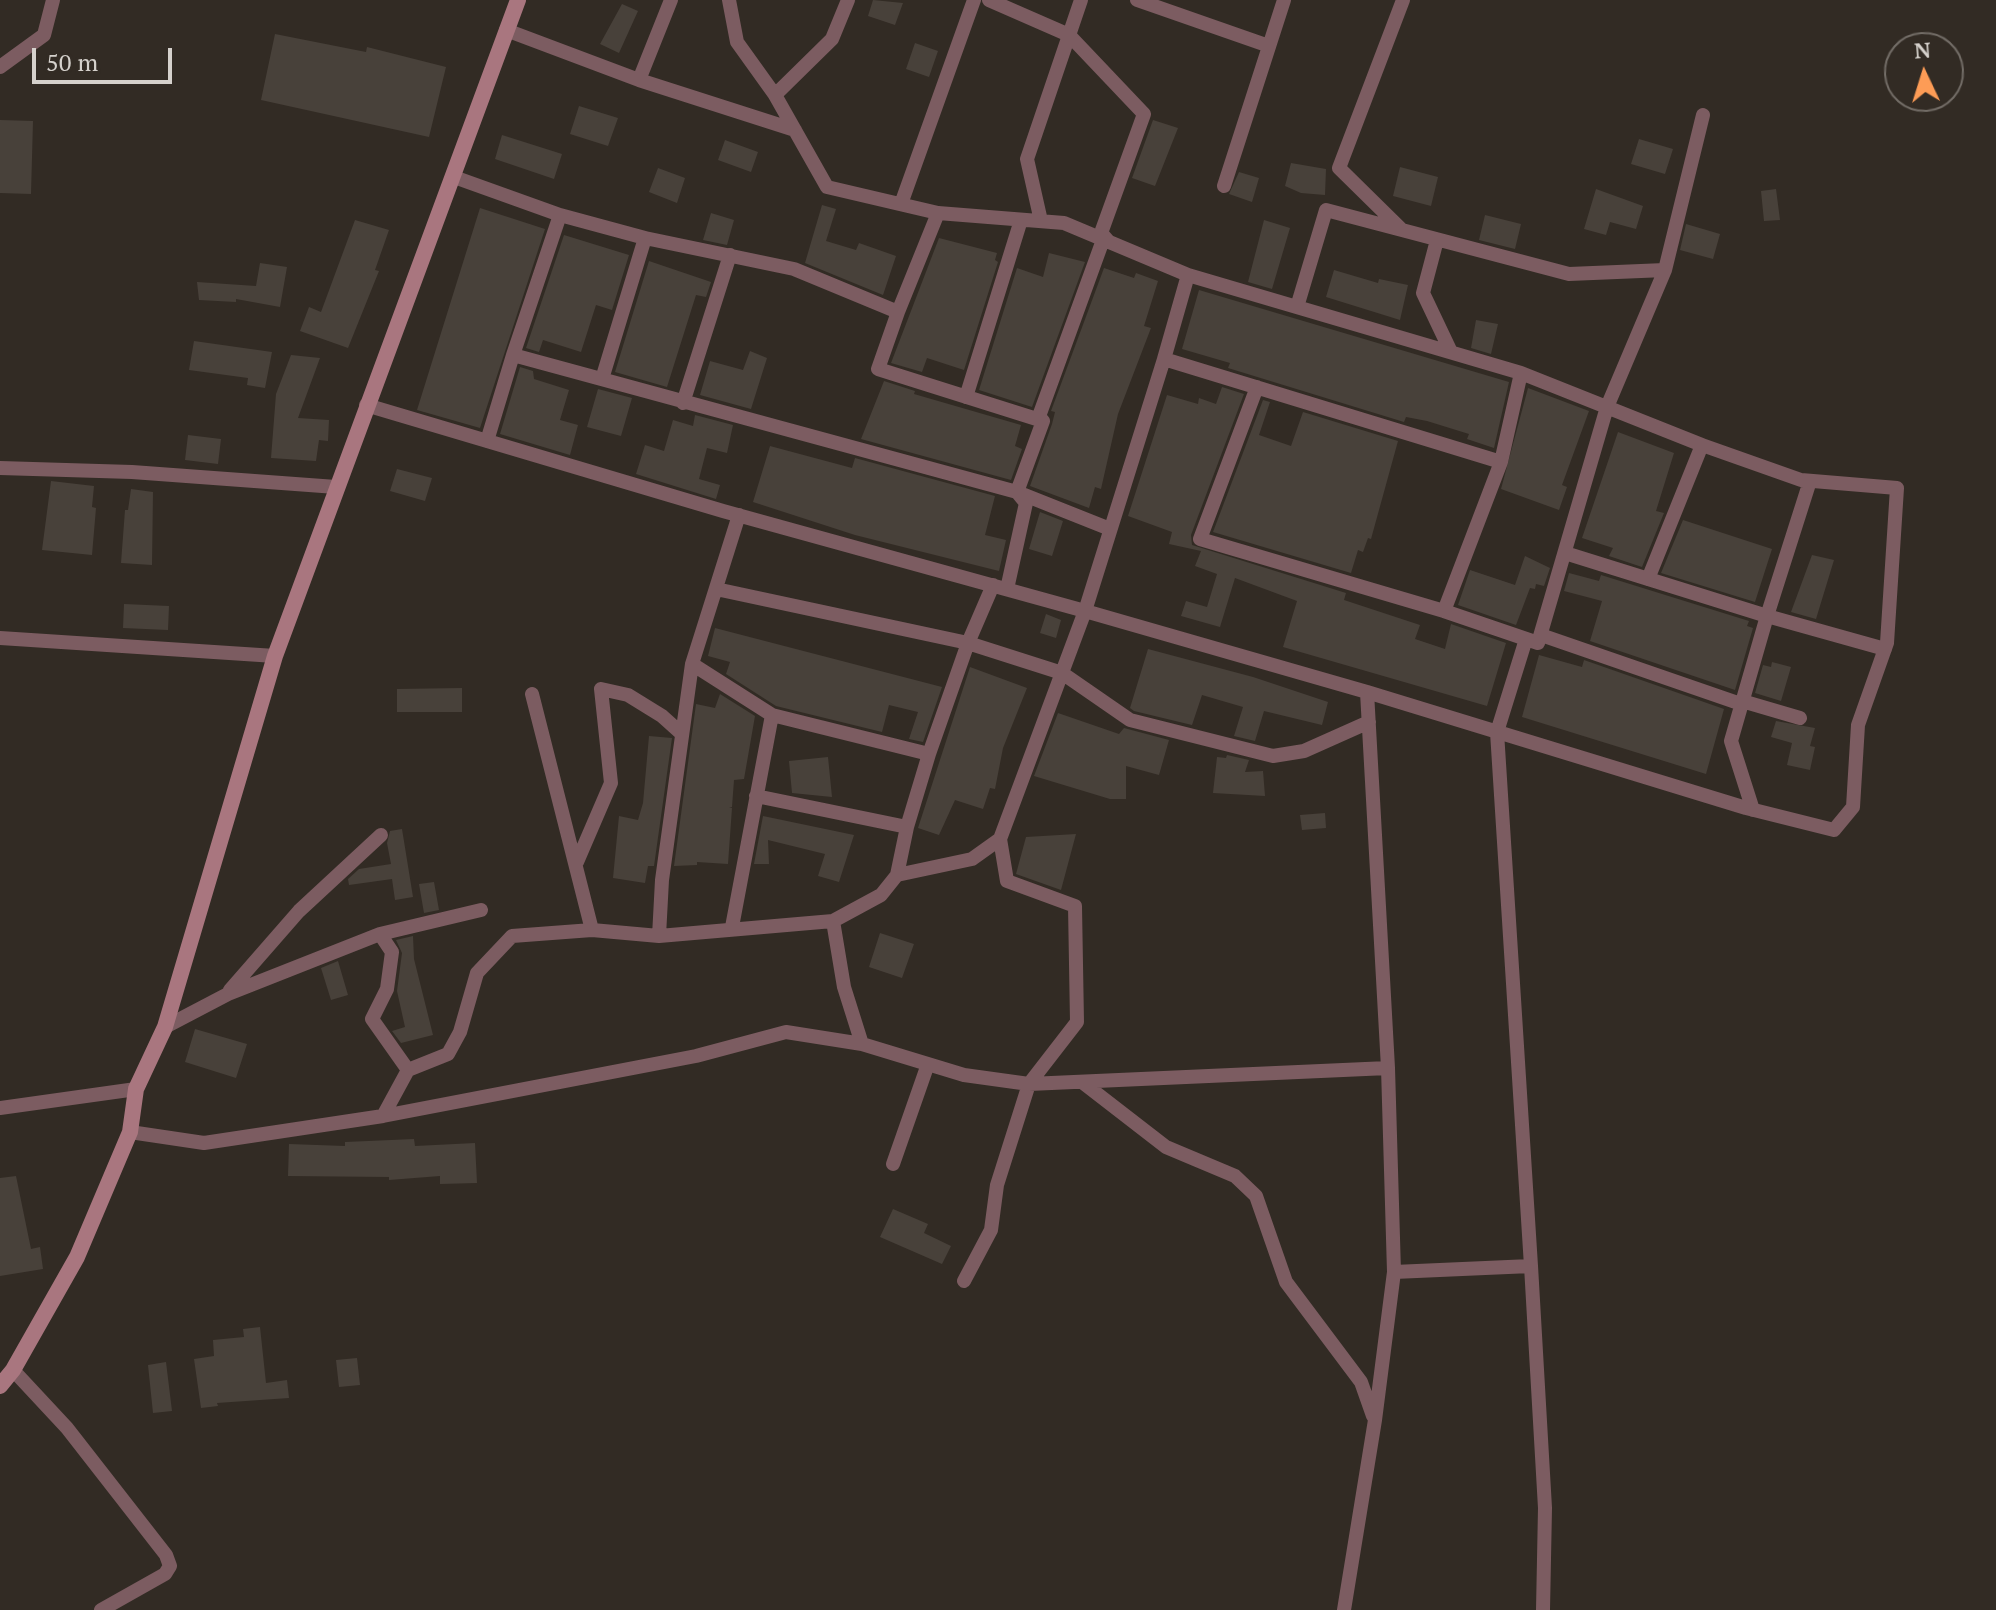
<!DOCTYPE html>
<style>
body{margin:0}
#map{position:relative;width:1996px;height:1610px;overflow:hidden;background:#322b24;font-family:"PT Serif",serif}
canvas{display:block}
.north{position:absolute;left:1884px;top:32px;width:80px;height:80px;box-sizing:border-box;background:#322b24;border:2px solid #736d67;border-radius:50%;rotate:356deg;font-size:22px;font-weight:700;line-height:32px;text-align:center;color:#d5d1cc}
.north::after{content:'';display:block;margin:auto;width:28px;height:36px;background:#fd9c56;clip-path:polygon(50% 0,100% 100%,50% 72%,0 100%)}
.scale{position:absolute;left:32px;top:48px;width:140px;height:36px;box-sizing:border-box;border:4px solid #d5d1cc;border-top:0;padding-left:10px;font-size:24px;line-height:28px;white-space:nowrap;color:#d5d1cc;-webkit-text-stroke:6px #322b24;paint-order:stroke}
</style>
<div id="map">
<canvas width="1996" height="1610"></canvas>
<div class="north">N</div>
<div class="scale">50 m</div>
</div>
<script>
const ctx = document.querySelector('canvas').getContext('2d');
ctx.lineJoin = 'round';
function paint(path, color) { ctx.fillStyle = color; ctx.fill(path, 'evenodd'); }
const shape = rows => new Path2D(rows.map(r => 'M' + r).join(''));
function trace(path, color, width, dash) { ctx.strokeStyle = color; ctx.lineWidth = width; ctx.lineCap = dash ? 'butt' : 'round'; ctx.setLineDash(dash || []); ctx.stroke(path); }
paint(shape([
 [873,0,903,3,895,25,868,16],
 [622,4,638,11,619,53,600,44],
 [275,34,366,52,367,47,446,67,429,137,261,100],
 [915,43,938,51,929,77,906,69],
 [579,106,618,118,608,146,570,134],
 [0,120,33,121,31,194,0,193],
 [1153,120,1178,128,1155,186,1132,178],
 [502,135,562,154,554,179,495,159],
 [1639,139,1673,149,1665,174,1631,164],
 [725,140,758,152,751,172,718,160],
 [1291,163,1326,169,1325,195,1301,193,1285,186],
 [1400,167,1438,177,1431,206,1393,196],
 [658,168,685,178,677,203,649,192],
 [1239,172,1259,178,1252,202,1229,194],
 [1596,189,1643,206,1636,229,1610,222,1606,235,1584,229],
 [1776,189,1780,220,1764,221,1761,191],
 [822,205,836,209,826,241,856,250,859,243,896,256,883,295,805,263],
 [480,208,545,229,480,428,417,410],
 [711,213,734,220,727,245,703,240],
 [1485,215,1521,224,1515,249,1479,240],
 [355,220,389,230,375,270,379,271,348,348,300,331,309,307,321,312],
 [1264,220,1290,228,1272,289,1248,282],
 [1686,224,1720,234,1713,259,1680,250],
 [564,235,629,255,612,310,596,305,581,352,543,340,539,352,526,348],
 [939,238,997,253,995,260,998,262,964,370,927,358,922,372,891,363],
 [1049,253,1085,262,1032,407,979,390,1017,268,1043,277],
 [649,261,711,282,706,297,696,295,667,387,615,372],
 [260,263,287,267,280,307,236,299,236,302,199,300,197,282,256,286],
 [1104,268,1134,278,1136,273,1158,281,1144,326,1151,328,1118,414,1101,489,1095,487,1089,508,1030,486,1052,424,1055,412,1051,411],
 [1334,270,1378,283,1379,279,1408,285,1400,320,1326,297],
 [1199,290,1509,382,1494,448,1467,439,1469,434,1427,421,1406,417,1404,422,1228,368,1230,363,1182,349],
 [1476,320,1498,324,1491,354,1471,348],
 [194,341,272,352,265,388,247,385,248,378,189,370],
 [750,351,767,358,751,409,700,395,710,361,743,370],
 [291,355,320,358,298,418,329,420,328,441,319,440,316,461,271,458,276,394],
 [520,367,533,371,534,379,569,390,560,420,578,425,570,455,500,434],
 [884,381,915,391,914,394,1021,425,1015,446,1022,449,1011,480,861,439],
 [1222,387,1244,394,1191,535,1192,545,1346,593,1344,600,1420,625,1415,639,1445,649,1451,624,1506,643,1487,706,1283,647,1297,601,1235,578,1220,627,1181,616,1186,601,1207,607,1217,574,1195,566,1201,551,1169,544,1172,532,1128,516,1167,395,1198,404,1199,398,1216,404],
 [1528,388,1589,411,1562,485,1567,487,1559,510,1501,489],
 [598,389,632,398,621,436,587,427],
 [1263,400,1270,402,1259,435,1291,446,1303,412,1398,441,1371,539,1368,538,1363,552,1358,550,1351,573,1213,532],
 [695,415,733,425,727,453,707,448,699,479,720,485,716,499,636,474,645,445,664,451,673,420,693,426],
 [1618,432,1674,453,1656,511,1664,513,1642,567,1609,556,1613,548,1582,538],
 [188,435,221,439,218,464,185,460],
 [770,446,852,468,855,458,995,496,985,535,1006,540,999,571,855,535,753,502],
 [397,469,432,478,425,501,390,491],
 [51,481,94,486,92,507,96,508,92,555,42,550],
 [131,489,153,492,152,565,121,563,125,510,128,510],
 [1040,512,1063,521,1052,556,1029,549],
 [1683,520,1772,549,1755,602,1661,573],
 [1812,555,1834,560,1816,619,1791,612],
 [1525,556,1550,568,1544,586,1536,584,1535,589,1530,588,1516,625,1458,605,1470,570,1515,585],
 [1569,573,1599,581,1601,575,1749,621,1747,626,1753,628,1735,690,1590,641,1602,601,1564,591],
 [124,604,169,606,168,630,123,628],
 [1046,614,1061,620,1056,638,1040,633],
 [715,628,942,687,923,742,909,739,918,712,889,705,882,732,776,706,726,674,730,662,708,656],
 [1148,649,1253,677,1328,702,1322,725,1264,711,1255,741,1234,736,1243,707,1202,695,1192,725,1134,711,1130,708],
 [1539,655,1582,667,1584,660,1724,709,1706,774,1522,717],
 [1772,662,1791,667,1781,701,1755,693,1763,665,1771,667],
 [970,667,1027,688,1003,748,995,789,990,788,983,809,955,800,939,835,918,828],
 [462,688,462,712,397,712,397,689],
 [720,694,755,716,744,779,734,780,732,807,729,808,732,808,728,864,697,862,697,865,674,866,696,704,715,708],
 [1058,713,1119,734,1124,728,1169,740,1159,775,1126,766,1126,799,1110,799,1034,776],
 [1776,721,1815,728,1810,746,1815,747,1810,770,1787,765,1792,743,1771,737],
 [649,736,672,738,654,866,648,866,645,883,613,878,619,816,638,820,643,803],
 [1227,755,1249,760,1245,772,1263,771,1265,796,1213,793,1217,757,1226,758],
 [828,757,832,797,792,793,789,761],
 [1325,813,1326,828,1302,830,1300,815],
 [763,816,854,835,839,882,818,876,825,854,768,840,769,864,754,864],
 [402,829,413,897,395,900,392,879,349,885,348,879,359,869,391,864,387,843,390,831],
 [1076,834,1061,890,1016,874,1026,837],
 [434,882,439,910,424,913,419,884],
 [880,933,914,944,902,978,869,967],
 [413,936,414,959,433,1035,401,1043,392,1031,405,1027,397,991,402,953,396,940],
 [338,961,348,995,331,1000,321,968],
 [195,1029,247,1044,236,1078,185,1062],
 [414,1139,415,1146,475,1143,477,1183,440,1184,440,1176,389,1180,389,1177,288,1176,289,1144,345,1146,345,1142],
 [16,1176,31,1249,40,1247,43,1269,0,1276,0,1178],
 [893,1209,928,1224,924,1233,951,1246,942,1264,880,1237],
 [260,1327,266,1383,287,1380,289,1398,217,1403,218,1406,201,1408,194,1359,214,1356,213,1340,244,1337,243,1329],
 [357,1358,360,1385,339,1387,336,1360],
 [166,1362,172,1411,153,1413,148,1365]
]), '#48413a');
trace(shape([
 [729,0,737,42,775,95,827,187,938,213,1064,223,1188,275,1164,359,1501,462,1521,373,1702,445,1801,480,1897,488,1887,643,1858,725,1853,807,1834,830,1746,808,1367,692,1388,1068,1394,1272,1375,1420,1344,1610],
 [989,0,1069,35,1144,114,1101,233,1109,242,1103,240,1038,419,1043,421,1017,492,1026,503,1007,589],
 [1137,0,1269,46],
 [506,30,639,80,795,130],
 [0,67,44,35,53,0],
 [639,80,671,0],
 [775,95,832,39,848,0],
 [454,177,560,215,513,355],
 [1224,186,1284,0],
 [901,204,974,0],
 [560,215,645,238,794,269,898,312,938,213],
 [1041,221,1027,159,1081,0],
 [1402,230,1339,168,1403,0],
 [1437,240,1423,293,1451,352],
 [1188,275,1521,373],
 [1297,307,1326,210,1569,274,1665,270],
 [898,312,878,369,1043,421],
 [602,379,645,238],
 [1257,387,1200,539,1444,611,1501,462],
 [966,397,1021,220],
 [683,403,730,255],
 [366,405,723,511,1085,611,1164,359],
 [487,441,513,355,1017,492,1110,529],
 [0,468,132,472,336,487],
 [1565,553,1767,616,1810,481],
 [1648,579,1702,445],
 [716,589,968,643,993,585],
 [1444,611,1538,643,1607,407,1665,270,1703,115],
 [1541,635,1741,704,1742,701,1800,718],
 [0,638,275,656],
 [1526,639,1497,732,1531,1266],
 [692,664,772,715,732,927],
 [532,694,592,930],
 [772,715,929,754,968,643,1062,673,1130,720,1273,756,1304,751,1369,722],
 [756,796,907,827],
 [1753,810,1731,741,1767,616,1885,649],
 [1000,839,1085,611,1367,692],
 [577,862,611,783,601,689,628,695,662,716,682,734],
 [897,875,907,827,929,754],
 [380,934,392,952,387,989,372,1019,408,1070,383,1116],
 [659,936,662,880,692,664,739,515],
 [230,990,299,911,381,835],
 [165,1027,228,994,380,934,481,910],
 [862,1044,844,987,833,921,881,895,897,875,972,859,1000,839,1007,881,1075,906,1077,1022,1029,1084,997,1185,991,1230,964,1281],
 [408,1070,448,1054,460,1032,477,973,512,936,592,930,659,936,833,921],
 [1082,1082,1166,1147,1235,1176,1256,1196,1286,1282,1361,1382,1373,1416],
 [0,1108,136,1089],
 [130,1132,204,1143,383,1116,696,1056,786,1032,862,1044,964,1075,1029,1084,1388,1068],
 [893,1164,928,1064],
 [1394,1272,1531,1266,1545,1508,1543,1610],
 [13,1370,67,1428,166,1555,170,1566,165,1574,101,1610]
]), '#7c5c61', 14);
trace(shape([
 [0,1386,13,1370,77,1257,130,1132,136,1089,165,1027,275,656,518,0]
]), '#a9767f', 16);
</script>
